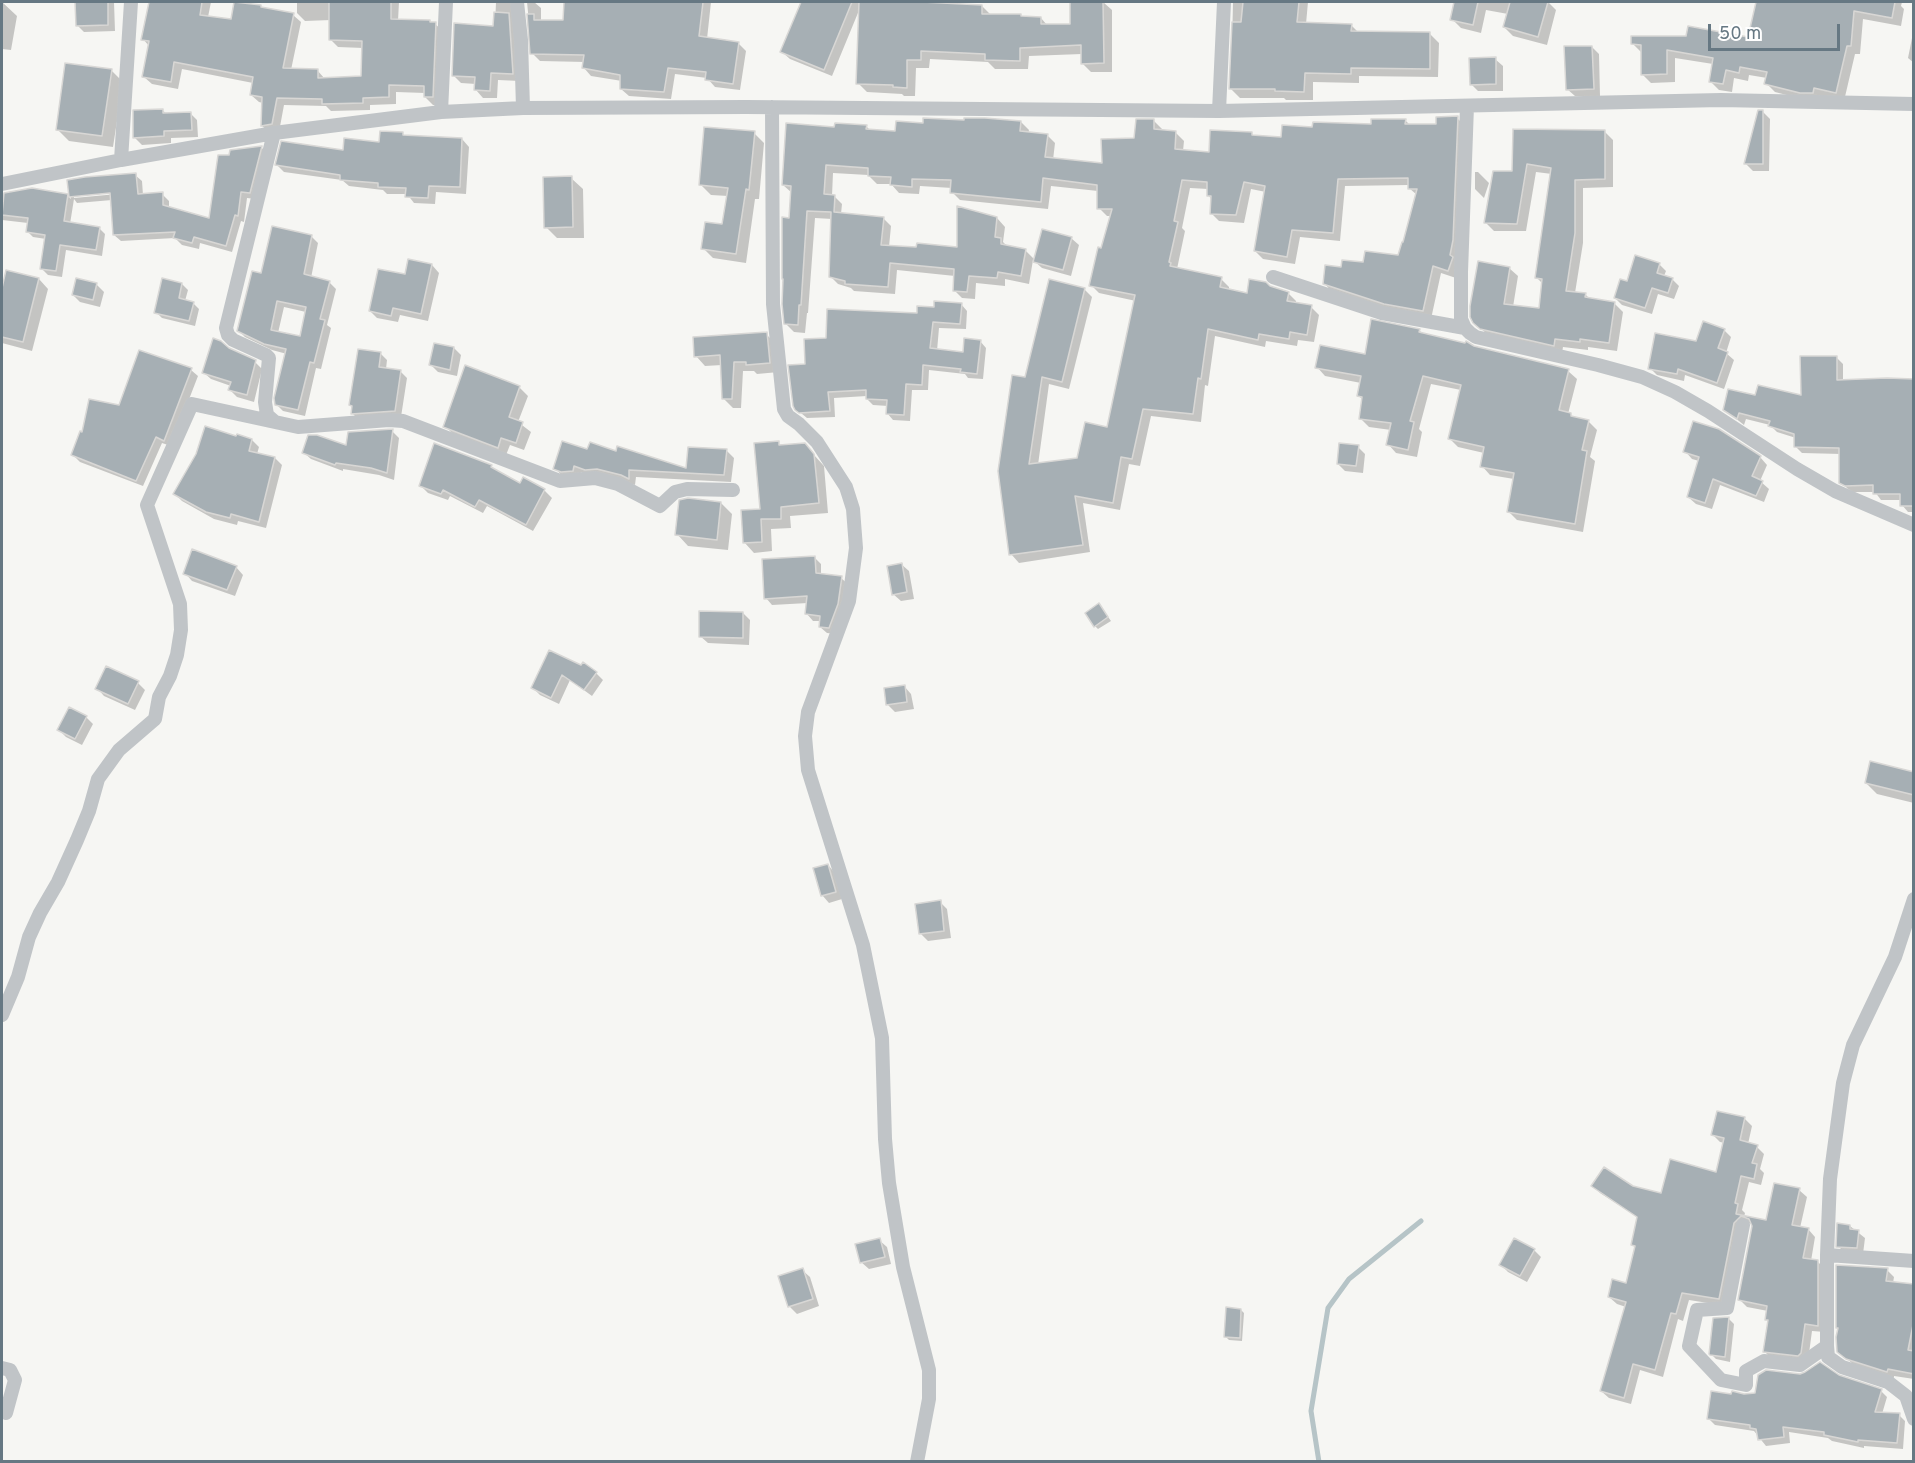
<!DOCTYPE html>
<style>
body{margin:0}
#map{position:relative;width:1915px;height:1463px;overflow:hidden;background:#f6f6f3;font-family:Overpass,sans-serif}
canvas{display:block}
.frame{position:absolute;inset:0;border:3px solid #667883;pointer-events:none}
.scale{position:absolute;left:1708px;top:24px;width:132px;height:27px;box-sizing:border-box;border:3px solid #667883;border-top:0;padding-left:8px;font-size:18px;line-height:21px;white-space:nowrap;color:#667883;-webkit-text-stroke:4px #fff;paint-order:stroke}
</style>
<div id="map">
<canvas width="1915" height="1463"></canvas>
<div class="frame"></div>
<div class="scale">50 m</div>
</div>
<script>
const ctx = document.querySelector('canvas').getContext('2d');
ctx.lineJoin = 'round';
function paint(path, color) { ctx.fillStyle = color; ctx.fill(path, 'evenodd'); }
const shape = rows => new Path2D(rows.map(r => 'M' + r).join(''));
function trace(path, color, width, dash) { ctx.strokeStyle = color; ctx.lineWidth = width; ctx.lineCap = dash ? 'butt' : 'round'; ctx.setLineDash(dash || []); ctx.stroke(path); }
paint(shape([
 [2,2,17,16,11,50,2,49],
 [76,2,114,2,115,31,84,32,77,25],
 [150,2,211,2,208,17,232,21,236,2,260,6,263,9,293,15,301,22,291,70,317,70,325,79,363,78,363,48,338,47,330,39,331,20,305,21,297,13,297,2,399,2,398,21,435,24,443,31,440,105,433,105,425,97,425,93,396,92,396,104,370,105,370,110,331,111,326,106,284,105,279,132,270,133,262,126,263,103,259,102,251,95,253,83,182,69,178,89,152,84,144,77,149,46,143,39],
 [496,2,521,2,520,81,498,80,497,98,483,98,476,90,476,84,461,83,453,75,495,27],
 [527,2,534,2,541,8,541,21,565,22,565,2,711,2,707,39,738,43,746,51,740,90,715,87,707,78,675,74,671,99,629,96,621,89,622,81,591,76,584,68,585,62,540,61,532,53],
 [802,2,926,2,929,4,982,6,991,15,1041,18,1047,25,1072,26,1071,2,1103,2,1112,10,1112,72,1091,72,1082,63,1082,54,1029,56,1028,69,995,69,988,62,930,59,929,68,916,68,915,96,904,96,902,94,867,92,858,83,860,8,832,76,790,59,782,52],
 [1233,2,1308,2,1306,24,1351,25,1359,33,1430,34,1439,43,1438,77,1359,76,1359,83,1313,82,1313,100,1286,100,1284,98,1240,98,1231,89],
 [1456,2,1548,2,1556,10,1547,45,1513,36,1504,27,1508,14,1486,10,1481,33,1461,28,1452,19],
 [1758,2,1902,2,1901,6,1904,9,1901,26,1863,19,1860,54,1855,54,1844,101,1810,101,1775,92,1766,83,1767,78,1749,75,1748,81,1734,78,1732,92,1719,90,1710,81,1713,64,1675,58,1675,82,1651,83,1642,74,1641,52,1632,43,1749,38],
 [1913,33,1914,33,1914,63,1908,58],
 [1592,47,1599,54,1600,96,1575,96,1567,89],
 [1495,59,1503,66,1503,91,1478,91,1471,84],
 [111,70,123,82,113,147,69,141,57,129],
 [162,110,167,114,190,113,197,120,198,137,171,138,171,143,142,145,134,137],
 [1762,111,1770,119,1769,171,1753,171,1746,164],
 [1457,118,1465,126,1456,278,1441,273,1431,319,1394,312,1332,292,1324,283,1342,269,1399,257,1417,195,1409,188,1409,185,1345,186,1340,241,1300,237,1295,264,1263,259,1255,251,1266,192,1251,189,1244,223,1219,221,1211,213,1212,200,1208,195,1208,189,1190,188,1182,228,1185,231,1177,269,1221,279,1229,287,1229,290,1248,294,1269,287,1288,293,1296,301,1296,304,1311,307,1319,315,1314,342,1298,340,1297,346,1266,341,1265,347,1215,336,1208,386,1205,385,1201,422,1151,416,1140,466,1129,464,1120,510,1083,503,1090,552,1019,563,1011,554,1026,378,1084,289,1092,297,1069,389,1049,384,1038,465,1078,460,1108,428,1136,301,1099,293,1091,285,1112,216,1107,216,1099,208,1098,191,1051,186,1048,209,960,200,952,192,952,188,920,186,919,194,899,193,891,184,877,184,868,175,833,173,832,196,834,196,842,204,841,214,883,218,891,226,889,247,959,249,997,218,1005,227,1003,242,1008,247,1025,250,1035,260,1071,238,1079,245,1071,276,1042,268,1033,260,1029,284,1005,279,1005,286,976,283,975,299,962,298,954,290,955,276,897,270,895,294,854,291,851,288,838,284,830,276,832,219,815,218,808,313,807,313,805,333,794,332,786,324,792,193,783,185,836,128,866,126,871,131,896,133,924,124,1021,122,1029,130,1028,134,1047,135,1055,143,1053,160,1103,165,1136,139,1154,121,1162,129,1162,132,1176,133,1184,141,1183,151,1210,154,1251,133,1255,137,1283,138,1314,129,1372,125,1405,120,1410,125,1438,126],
 [1514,130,1604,131,1613,140,1613,187,1583,188,1583,243,1575,293,1585,294,1590,299,1614,303,1623,312,1617,351,1588,347,1588,350,1563,347,1562,353,1490,337,1474,322,1509,268,1518,276,1513,307,1540,310,1543,284,1537,278,1552,174,1536,172,1526,231,1494,231,1486,223,1513,172],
 [402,133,405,136,462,139,469,147,466,194,436,192,435,204,414,203,407,194,387,194,383,190,349,186,342,180,284,172,277,165,381,143],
 [754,133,764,143,759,199,755,199,746,263,713,258,703,248,723,226,728,196,711,195,701,185],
 [261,147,268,154,256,199,247,198,244,222,241,221,232,252,200,243,199,249,182,245,175,238,121,241,114,235,112,200,77,203,74,199,70,224,99,228,105,234,102,256,66,250,62,277,48,275,41,268,46,239,33,237,27,231,28,223,2,220,2,196,67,195,71,199,69,181,135,175,142,181,143,195,162,194,169,201,169,208,211,219,231,157],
 [117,191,117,194,74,198,74,195],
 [1475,172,1478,172,1489,183,1484,198,1475,189],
 [571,178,583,189,584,238,557,238,546,227],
 [312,237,318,243,311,278,329,282,336,289,327,325,331,328,321,369,316,368,305,416,283,411,276,404,287,354,272,350,245,337,239,331],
 [284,307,306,312,301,338,278,333],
 [1659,264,1666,271,1664,276,1672,279,1679,286,1674,299,1658,294,1652,314,1622,305,1615,298],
 [432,265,439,273,428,321,400,315,398,322,377,318,370,311,406,276],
 [7,271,39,279,48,289,32,351,2,343,2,294],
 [96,284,104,292,100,307,80,302,73,295],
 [182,284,188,290,185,301,193,303,199,309,195,326,162,318,156,312],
 [961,304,967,311,966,329,939,328,937,351,964,354,980,341,986,348,983,379,968,378,965,374,929,370,928,390,912,390,910,421,893,420,887,413,888,406,873,405,867,399,867,396,834,398,835,417,807,418,796,409,806,366,827,340,935,309],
 [1419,330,1424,335,1568,371,1577,379,1568,414,1575,418,1589,422,1597,430,1590,457,1595,461,1583,532,1517,520,1508,511,1514,479,1490,475,1482,466,1484,453,1458,447,1450,439,1461,390,1431,384,1419,429,1422,432,1417,457,1396,453,1388,444,1391,430,1369,427,1361,419,1363,400,1358,395,1361,383,1325,376,1317,367,1366,356],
 [1724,330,1731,337,1726,353,1734,360,1724,389,1685,375,1684,381,1657,375,1650,368],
 [766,334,776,344,779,372,757,374,754,371,743,371,741,408,733,408,723,398,722,365,705,366,696,356],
 [454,348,461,355,457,376,438,372,431,365],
 [228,349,255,362,262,369,254,402,237,397,230,390,231,386,211,379,203,372],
 [381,354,387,360,386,369,400,371,407,378,401,417,359,420,352,413],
 [1836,357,1843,364,1843,381,1914,380,1914,512,1908,512,1902,505,1902,500,1881,500,1875,492,1853,492,1848,489,1841,482,1841,454,1802,453,1795,446,1796,438,1777,432,1770,425,1746,419,1744,425,1725,410,1756,397,1802,397],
 [191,370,198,376,171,446,162,443,143,486,80,462,73,455,120,407],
 [519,387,528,396,518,422,531,432,524,450,510,445,506,455,454,435,445,426],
 [392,431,399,438,394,480,379,475,343,469,343,471,311,459,303,452,348,447],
 [237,438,252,440,259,447,257,454,275,458,282,465,266,528,238,521,237,525,214,519,182,501,175,494],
 [778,443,782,446,804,444,824,466,828,513,790,516,791,528,771,529,772,551,754,553,744,542,762,510],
 [1358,447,1365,454,1363,473,1345,471,1338,464],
 [727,451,734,458,731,482,636,477,635,485,606,476,594,476,581,472,580,478,562,476,555,468,617,453,688,470],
 [1685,451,1760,457,1767,465,1760,481,1769,489,1764,502,1720,485,1712,509,1696,504,1688,497,1699,461,1692,459],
 [491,466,498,473,521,485,524,479,545,491,552,498,533,531,487,506,483,513,450,496,448,500,428,493,421,486],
 [721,503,732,514,728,550,688,546,677,534],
 [814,557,821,564,821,575,841,578,848,584,836,634,827,633,820,627,821,621,813,621,807,614,808,603,772,605,766,598],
 [901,564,909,571,914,599,901,601,893,594],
 [236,567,243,575,235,596,192,581,185,573],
 [1102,608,1111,621,1098,629,1095,626],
 [743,613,750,620,749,645,708,643,700,636],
 [550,652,596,673,603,680,592,696,570,680,559,704,540,695,533,688],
 [138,683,145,690,135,710,104,696,97,688],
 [904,686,911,694,914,709,895,712,888,705],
 [86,717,93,724,82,745,66,737,59,730],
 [1914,773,1914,803,1877,794,1866,783],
 [828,865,835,873,842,899,829,903,822,895],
 [940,902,947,909,951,938,928,941,921,934],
 [1745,1119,1752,1126,1748,1144,1757,1147,1764,1154,1760,1169,1764,1173,1761,1185,1749,1182,1742,1210,1745,1213,1744,1217,1767,1222,1799,1190,1807,1197,1800,1228,1808,1229,1815,1237,1811,1261,1817,1261,1825,1269,1825,1332,1812,1331,1808,1361,1772,1359,1765,1352,1769,1321,1767,1319,1768,1311,1747,1307,1739,1299,1753,1224,1748,1223,1727,1306,1689,1300,1683,1321,1678,1319,1663,1377,1640,1370,1631,1404,1609,1398,1601,1391,1626,1307,1617,1304,1609,1297,1627,1285,1636,1248,1632,1245,1639,1218,1600,1193,1593,1185,1632,1188,1662,1194,1718,1174,1725,1143,1720,1142,1713,1135],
 [1850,1226,1865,1238,1863,1254,1844,1252,1838,1246],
 [879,1240,887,1247,891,1264,869,1269,861,1262],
 [1534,1250,1541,1257,1527,1282,1508,1272,1500,1264],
 [802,1270,810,1277,819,1306,797,1314,790,1307,780,1277],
 [1887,1270,1894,1277,1893,1283,1914,1285,1914,1379,1894,1376,1894,1378,1855,1366,1838,1351],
 [1241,1310,1244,1313,1242,1341,1229,1340,1226,1337],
 [1728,1318,1734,1324,1730,1362,1716,1359,1710,1353],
 [1838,1377,1881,1391,1887,1397,1882,1414,1899,1415,1905,1421,1903,1449,1864,1446,1864,1448,1832,1441,1828,1438,1789,1432,1790,1443,1766,1446,1754,1431,1715,1425,1708,1418,1744,1395]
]), '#0003');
trace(shape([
 [1319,1462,1311,1411,1328,1308,1349,1279,1421,1221]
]), '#b6c4c7', 5);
const building = shape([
 [75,2,108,2,108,25,76,26,75,2],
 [149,2,202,2,200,15,231,19,234,2,261,5,261,7,294,13,283,68,318,69,318,78,361,76,362,41,329,40,329,2,391,2,391,19,430,20,430,22,436,22,433,97,424,97,424,86,389,85,389,97,363,98,363,103,322,104,322,99,277,98,272,124,261,126,262,97,250,95,253,77,174,62,171,82,142,77,149,41,141,40,149,2],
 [564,2,703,2,699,36,739,42,733,84,705,80,706,72,668,68,664,92,620,89,620,75,582,68,584,55,530,54,527,14,534,14,534,20,563,20,564,2],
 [801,2,852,2,824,70,780,52,801,2],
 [859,2,922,2,982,5,982,14,1021,14,1021,16,1041,17,1041,24,1070,24,1070,2,1103,2,1104,63,1081,64,1081,45,1020,48,1020,61,985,60,985,54,921,51,921,60,907,60,907,88,893,87,893,85,856,84,859,2],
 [1243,2,1299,2,1297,22,1352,24,1351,31,1430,32,1430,69,1351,68,1351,74,1305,73,1304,92,1275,91,1275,89,1229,89,1232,22,1241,22,1243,2],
 [1454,2,1478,2,1473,25,1450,20,1454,2],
 [1510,2,1548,2,1538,37,1503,27,1510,2],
 [1756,2,1895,2,1892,18,1854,11,1851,46,1847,46,1836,93,1814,88,1813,93,1800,93,1764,84,1767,72,1740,67,1739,73,1726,70,1723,84,1709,82,1713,58,1667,50,1667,74,1641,75,1641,45,1631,44,1631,36,1686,36,1688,26,1748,37,1756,2],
 [494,12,509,13,513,74,491,73,490,91,474,90,475,77,452,76,454,23,493,26,494,12],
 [1564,46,1592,46,1594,89,1566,90,1564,46],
 [1496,57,1496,84,1470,85,1469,58,1496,57],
 [65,63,112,69,102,136,56,130,65,63],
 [163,109,163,113,191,112,192,130,164,131,164,136,133,138,133,110,163,109],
 [1758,110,1763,110,1763,164,1744,164,1758,110],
 [1458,116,1453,240,1450,255,1453,257,1448,271,1433,266,1423,311,1384,304,1323,284,1325,265,1341,267,1342,260,1363,262,1365,251,1398,255,1402,242,1403,242,1417,189,1408,189,1408,178,1338,179,1333,233,1292,230,1287,257,1254,251,1265,186,1244,182,1236,215,1210,214,1211,196,1207,196,1207,182,1182,180,1174,221,1178,222,1169,262,1171,263,1170,266,1222,277,1220,287,1247,293,1249,279,1266,282,1270,286,1289,292,1287,301,1312,305,1307,335,1290,332,1289,339,1259,334,1258,340,1208,329,1201,379,1198,378,1193,414,1143,409,1132,459,1121,457,1113,503,1075,496,1083,545,1009,555,998,471,1012,375,1025,377,1049,279,1085,288,1062,382,1042,377,1029,464,1077,458,1085,422,1107,427,1135,295,1089,286,1098,247,1101,248,1112,209,1097,209,1097,185,1043,178,1041,202,950,193,951,180,912,179,912,187,890,185,891,177,868,176,868,168,826,165,824,194,835,195,834,212,884,217,881,245,916,247,917,243,957,247,957,206,997,217,995,237,1001,238,1001,244,1026,249,1021,276,998,272,997,278,969,276,967,292,953,291,954,269,890,263,888,287,845,284,845,281,829,277,831,212,807,211,801,305,799,305,798,325,784,324,782,304,783,279,782,279,782,217,789,218,791,186,782,185,786,123,834,127,835,123,867,125,866,129,895,131,896,121,923,123,923,118,964,120,964,118,985,118,1021,121,1020,131,1048,134,1045,157,1102,163,1101,139,1134,138,1136,119,1154,119,1154,129,1176,131,1175,149,1209,152,1210,130,1252,132,1252,135,1281,137,1282,125,1312,127,1313,122,1371,124,1371,119,1406,119,1405,124,1436,124,1436,117,1458,116],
 [704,127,755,131,749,190,746,189,736,254,701,249,705,222,722,224,728,188,699,185,704,127],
 [1513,129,1605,130,1605,179,1575,180,1575,233,1566,291,1586,293,1585,297,1615,302,1609,343,1580,339,1580,342,1555,339,1554,346,1480,329,1473,323,1470,317,1470,306,1478,261,1510,267,1504,304,1539,308,1542,279,1535,278,1551,168,1527,164,1517,224,1484,223,1493,171,1512,171,1513,129],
 [380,131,403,132,403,135,462,138,460,187,429,186,428,198,405,197,406,188,378,187,378,183,340,180,340,175,275,165,281,141,343,150,344,138,379,142,380,131],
 [262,146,250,193,241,192,238,216,235,215,226,246,194,237,192,243,173,238,175,232,113,235,110,193,69,197,67,180,85,177,136,173,138,194,163,192,163,205,209,218,218,155,229,155,230,150,262,146],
 [572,176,573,227,544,228,543,177,572,176],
 [32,188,68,194,64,221,100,227,96,250,60,245,56,271,40,269,45,235,26,232,28,218,2,215,4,193,32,188],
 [272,226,312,235,304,274,330,281,320,319,325,320,314,363,310,362,298,410,275,405,274,398,286,349,264,344,237,331,252,271,261,273,272,226],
 [277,301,306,307,300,336,271,330,277,301],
 [1042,229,1072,237,1063,270,1033,262,1042,229],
 [1635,255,1660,263,1657,273,1673,278,1668,293,1652,288,1645,308,1614,298,1620,279,1627,281,1635,255],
 [408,259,432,264,421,314,393,308,391,316,369,311,378,269,405,274,408,259],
 [6,270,39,278,23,342,2,337,2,288,6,270],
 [76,278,97,283,93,300,72,295,76,278],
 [162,278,182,283,179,298,194,302,189,321,154,313,162,278],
 [934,301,962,303,960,324,933,322,930,348,963,352,964,338,981,340,977,374,960,372,961,369,923,365,922,385,906,384,904,415,886,414,887,400,866,399,866,390,828,392,830,411,799,413,795,410,793,406,788,365,805,364,804,339,826,338,827,309,917,313,917,306,934,307,934,301],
 [1371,319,1420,329,1419,332,1465,343,1466,341,1474,346,1569,369,1559,410,1571,413,1571,416,1589,420,1582,450,1587,451,1575,524,1507,512,1514,473,1480,467,1484,447,1448,439,1461,385,1423,376,1410,421,1414,422,1408,450,1386,445,1391,423,1359,419,1362,397,1357,396,1361,376,1315,368,1320,345,1365,354,1371,319],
 [1703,321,1725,329,1718,348,1728,352,1717,383,1678,369,1677,374,1648,369,1655,333,1696,341,1703,321],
 [767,332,770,363,746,365,746,362,734,362,732,399,722,399,720,355,694,357,693,337,767,332],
 [213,338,221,341,229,348,256,360,247,395,228,390,231,382,202,373,213,338],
 [434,343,454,347,450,370,429,365,434,343],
 [358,349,381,352,379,367,401,370,395,411,351,414,352,406,349,405,358,349],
 [139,350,192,368,164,441,156,437,136,481,71,455,80,431,82,432,89,399,119,405,139,350],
 [1800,356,1837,356,1837,380,1887,378,1914,379,1914,506,1900,506,1900,494,1873,494,1873,485,1845,486,1839,483,1839,448,1794,447,1794,434,1768,426,1770,421,1739,413,1737,419,1723,410,1728,389,1755,395,1758,385,1801,395,1800,356],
 [465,365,520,386,509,417,523,422,516,443,501,438,498,448,443,427,465,365],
 [1693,421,1719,429,1761,456,1752,476,1763,481,1756,496,1713,479,1705,503,1687,497,1699,457,1683,452,1693,421],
 [205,426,236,436,237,434,252,439,249,451,275,457,259,522,231,514,230,518,206,512,173,494,196,454,205,426],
 [393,429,387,473,371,468,336,463,335,465,302,453,308,435,317,435,346,445,348,432,393,429],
 [562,441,587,449,590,442,616,451,617,446,686,468,688,447,727,449,724,475,629,470,629,479,621,475,597,469,585,470,574,466,573,471,561,472,553,469,562,441],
 [779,441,779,445,805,443,814,454,819,503,781,507,781,519,761,519,762,542,743,543,741,510,760,509,754,443,779,441],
 [434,443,492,465,491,467,520,483,523,477,545,489,526,525,479,500,475,507,443,490,441,494,419,486,434,443],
 [1339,443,1359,445,1356,466,1337,464,1339,443],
 [688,498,721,502,717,540,675,535,679,500,688,498],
 [192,549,237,566,227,590,183,574,192,549],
 [815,556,816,573,842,576,838,604,829,628,819,627,820,616,805,614,807,596,764,599,762,559,815,556],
 [902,563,907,592,892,595,887,566,902,563],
 [1099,603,1108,617,1094,627,1085,613,1099,603],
 [699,611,743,612,743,638,699,637,699,611],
 [549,650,581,665,583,662,597,672,584,690,562,675,551,698,531,688,549,650],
 [106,666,139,681,128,704,95,689,106,666],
 [905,685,907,702,886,705,884,688,905,685],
 [69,707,87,716,75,739,57,730,69,707],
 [1870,761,1914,772,1914,795,1865,783,1870,761],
 [828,864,836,892,821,896,813,868,828,864],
 [941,900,944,931,919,934,915,904,941,900],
 [1717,1111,1745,1117,1740,1140,1758,1145,1752,1163,1757,1164,1754,1179,1741,1176,1735,1203,1738,1204,1736,1214,1766,1220,1774,1183,1800,1188,1792,1225,1809,1228,1803,1258,1818,1260,1818,1326,1805,1324,1801,1353,1798,1356,1763,1352,1768,1320,1765,1320,1767,1306,1738,1300,1752,1226,1749,1219,1741,1216,1734,1223,1719,1299,1682,1293,1676,1314,1671,1313,1655,1370,1633,1364,1624,1398,1600,1391,1626,1302,1608,1297,1612,1279,1626,1283,1635,1246,1631,1245,1637,1217,1591,1186,1604,1167,1633,1186,1661,1193,1670,1159,1716,1172,1724,1138,1711,1135,1717,1111],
 [1837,1223,1850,1225,1850,1229,1859,1230,1857,1248,1836,1247,1837,1223],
 [880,1238,885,1257,860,1263,855,1244,880,1238],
 [1514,1238,1535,1249,1520,1276,1499,1265,1514,1238],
 [1836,1265,1888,1268,1886,1281,1914,1284,1914,1320,1908,1350,1914,1351,1914,1374,1888,1369,1887,1372,1846,1359,1837,1352,1836,1337,1838,1328,1836,1328,1836,1265],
 [803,1268,813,1299,788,1307,778,1276,803,1268],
 [1226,1307,1241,1309,1240,1338,1224,1337,1226,1307],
 [1729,1317,1725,1357,1710,1355,1709,1354,1713,1318,1729,1317],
 [1820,1362,1839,1375,1882,1389,1875,1412,1900,1413,1897,1443,1858,1440,1858,1442,1824,1435,1824,1432,1783,1427,1784,1437,1758,1440,1756,1429,1750,1428,1750,1425,1707,1419,1711,1391,1731,1394,1732,1391,1744,1394,1755,1393,1758,1375,1766,1370,1800,1374,1805,1372,1820,1362]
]);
paint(building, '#a6afb4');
trace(building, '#d8d7d5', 1.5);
trace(shape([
 [517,2,521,40,523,108],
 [1467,106,1461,272,1461,319,1465,328,1470,333,1476,337,1598,365,1642,377,1675,392,1708,411,1797,469,1835,491,1914,525],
 [772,107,773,304,784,409,788,416,799,424,817,442,846,487,853,509,856,548,849,601,808,712,805,736,808,770,863,945,882,1038,885,1139,889,1183,903,1267,929,1370,929,1399,917,1462],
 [1219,111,1224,2],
 [441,112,446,2],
 [274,133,226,328,228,335,233,340,266,355,269,358,265,402,267,415,275,422,298,427,389,420,403,421,560,481,595,478,618,484,660,506,675,492,687,489,733,490],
 [121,160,131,2],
 [2,184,121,160,274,133,441,112,523,108,746,107,1219,111,1721,100,1914,104],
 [1273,277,1382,313,1465,328],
 [2,1015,18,977,29,937,40,913,58,882,77,840,89,811,98,779,119,750,155,719,159,697,170,676,177,655,181,630,180,604,147,505,192,404,275,422],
 [1743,1225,1727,1308,1697,1310,1689,1346,1721,1380,1746,1385,1746,1371,1764,1361,1800,1365,1827,1346],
 [1827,1255,1830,1179,1843,1083,1853,1045,1895,957,1914,899],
 [1914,1261,1827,1255,1827,1346,1828,1357,1842,1367,1888,1382,1906,1396,1914,1419],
 [2,1368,10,1370,15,1380,6,1413]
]), '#c0c4c7', 14);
</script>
